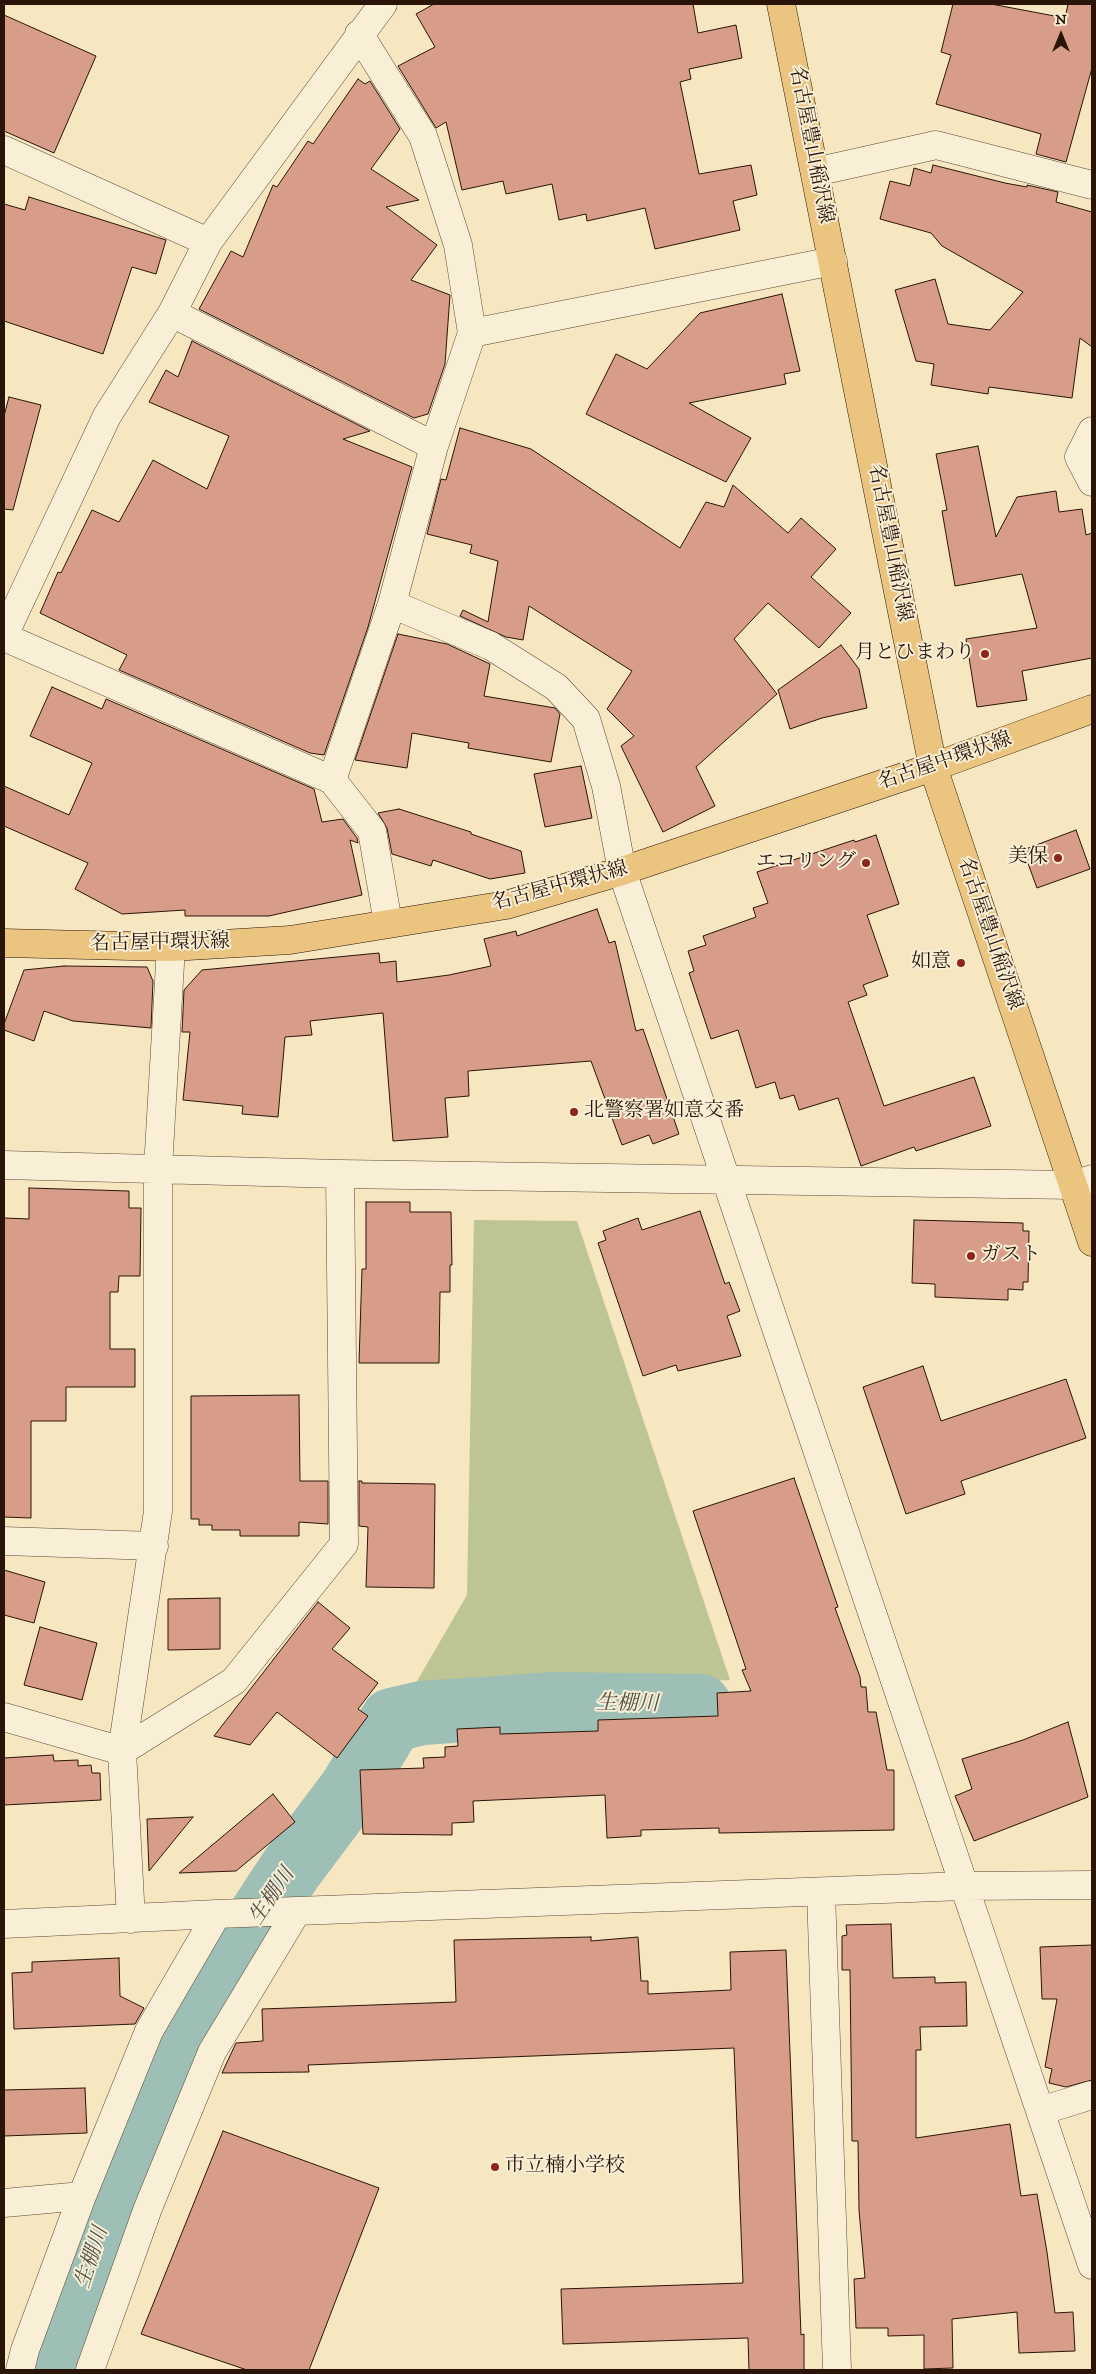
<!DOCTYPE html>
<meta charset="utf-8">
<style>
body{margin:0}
#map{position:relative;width:1096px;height:2374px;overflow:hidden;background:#f6e7c1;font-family:"IM FELL DW Pica",serif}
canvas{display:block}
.frame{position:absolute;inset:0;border:5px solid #2a1407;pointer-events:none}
.north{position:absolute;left:1036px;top:10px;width:50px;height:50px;-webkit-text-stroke:4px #f9efd7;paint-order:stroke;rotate:0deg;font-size:14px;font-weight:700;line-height:20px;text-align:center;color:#2a1407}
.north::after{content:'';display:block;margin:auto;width:18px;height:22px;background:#2a1407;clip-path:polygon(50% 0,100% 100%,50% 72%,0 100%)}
</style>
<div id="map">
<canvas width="1096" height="2374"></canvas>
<div class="frame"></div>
<div class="north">N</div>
</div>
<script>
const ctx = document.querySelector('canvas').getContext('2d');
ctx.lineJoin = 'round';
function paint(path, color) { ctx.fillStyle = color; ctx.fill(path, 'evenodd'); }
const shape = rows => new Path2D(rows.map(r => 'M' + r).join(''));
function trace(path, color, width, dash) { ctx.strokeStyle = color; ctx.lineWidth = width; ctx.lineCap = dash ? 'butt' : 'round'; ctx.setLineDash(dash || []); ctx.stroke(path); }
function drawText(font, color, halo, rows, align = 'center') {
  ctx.font = font + ' "IM FELL DW Pica","Noto Serif JP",serif'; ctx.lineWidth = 4; ctx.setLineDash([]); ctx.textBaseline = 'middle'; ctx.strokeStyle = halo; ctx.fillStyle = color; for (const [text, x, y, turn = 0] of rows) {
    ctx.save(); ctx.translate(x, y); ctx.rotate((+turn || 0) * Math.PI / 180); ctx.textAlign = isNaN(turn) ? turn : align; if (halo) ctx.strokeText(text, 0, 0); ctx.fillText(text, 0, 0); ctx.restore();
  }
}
paint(shape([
 [474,1220,577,1221,730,1680,409,1695,467,1595]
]), '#bcc593');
trace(shape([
 [57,2370,97,2243,140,2125,176,2044,291,1869,351,1789,392,1720,422,1713,556,1704,700,1706]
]), '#9dbfb5', 64);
const building = shape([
 [434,4,693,4,698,33,736,25,742,58,689,69,691,79,680,82,699,174,751,165,757,195,733,201,740,230,655,249,645,208,587,221,586,214,559,220,552,184,506,194,503,181,462,190,446,122,436,128,398,66,435,47,416,14,434,4],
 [953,4,991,4,1065,18,1068,4,1092,4,1092,68,1066,162,1036,154,1041,134,936,104,951,55,941,52,953,4],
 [4,15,96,56,54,153,4,131,4,15],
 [358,79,365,84,370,81,400,129,371,169,419,200,386,207,437,245,411,280,450,295,445,364,428,414,414,418,199,309,231,251,243,257,273,185,277,187,308,141,313,144,358,79],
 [933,165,1005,183,1027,187,1027,185,1058,192,1056,202,1092,212,1092,347,1080,338,1072,398,989,387,988,394,931,385,934,364,916,361,895,290,935,279,948,324,990,330,1023,292,942,246,931,233,880,219,890,181,910,186,914,168,931,173,933,165],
 [29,197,166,240,156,274,132,267,103,354,4,321,4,204,25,210,29,197],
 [782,294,800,371,784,374,786,384,689,403,751,438,726,482,586,414,616,354,647,369,700,313,782,294],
 [192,341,370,431,343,439,412,467,368,627,324,755,310,753,119,670,127,655,40,613,58,572,61,573,92,510,119,522,153,460,207,489,229,436,149,402,166,370,178,377,192,341],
 [9,397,41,405,13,510,4,509,4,416,9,397],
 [460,428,531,449,680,548,706,502,724,507,733,485,788,533,801,518,836,549,811,577,851,613,819,648,768,603,734,639,777,694,696,767,715,806,663,832,621,746,634,736,607,709,632,671,529,606,523,640,506,637,460,616,463,610,488,622,498,561,470,553,472,545,427,534,441,479,446,480,460,428],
 [978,446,996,537,1017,497,1056,491,1059,512,1082,509,1086,535,1092,533,1092,658,1022,671,1027,700,977,707,966,639,1037,628,1022,574,955,586,942,511,947,510,936,454,978,446],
 [398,634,447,644,490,664,484,696,555,708,560,714,551,762,468,748,469,743,412,733,407,768,355,760,398,634],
 [841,645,859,669,867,708,822,718,790,729,778,690,841,645],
 [52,687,102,709,106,699,314,789,322,822,343,819,357,838,358,843,350,840,362,895,269,916,185,916,185,910,122,914,75,889,88,863,4,826,4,786,69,815,92,763,30,736,52,687],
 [581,766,592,818,545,827,534,774,581,766],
 [399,809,471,832,471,834,521,851,525,873,490,879,433,860,431,866,392,854,387,828,378,813,399,809],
 [1076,830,1090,869,1037,888,1023,850,1076,830],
 [876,835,899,904,867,915,888,976,863,985,867,995,848,1002,884,1106,974,1077,991,1126,916,1151,914,1147,861,1166,838,1098,799,1110,794,1095,780,1099,775,1082,756,1088,738,1030,711,1039,689,973,694,971,688,951,706,945,703,936,756,917,753,908,768,903,757,872,854,840,855,842,876,835],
 [597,909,609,943,615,941,636,1031,643,1029,679,1134,653,1144,649,1135,622,1145,591,1061,468,1071,469,1096,445,1098,448,1137,393,1141,383,1013,310,1021,312,1035,285,1037,278,1117,242,1114,243,1106,183,1100,190,1032,182,1032,184,990,202,970,379,953,380,963,396,961,397,982,449,975,491,966,484,939,516,931,517,936,597,909],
 [64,966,147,967,153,981,151,1028,73,1021,44,1011,34,1041,4,1030,4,1024,24,970,64,966],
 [29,1188,129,1191,129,1208,141,1208,140,1276,119,1276,118,1292,110,1292,110,1349,135,1349,135,1387,66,1387,66,1421,31,1421,31,1518,4,1517,4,1218,29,1219,29,1188],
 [366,1202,410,1202,410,1212,451,1212,452,1265,450,1265,450,1292,440,1292,439,1363,359,1363,362,1269,366,1269,366,1202],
 [700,1211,725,1284,729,1282,740,1311,727,1316,741,1356,678,1371,676,1365,643,1376,598,1243,606,1240,603,1231,638,1218,642,1230,700,1211],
 [914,1220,1023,1223,1023,1231,1029,1231,1028,1282,1023,1282,1023,1290,1008,1289,1008,1300,935,1297,935,1284,912,1283,914,1220],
 [923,1366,941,1421,1066,1379,1086,1438,961,1481,965,1494,906,1514,863,1387,923,1366],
 [299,1395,300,1481,328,1481,328,1524,299,1522,299,1536,240,1536,240,1530,212,1530,212,1525,199,1525,199,1519,191,1519,191,1396,299,1395],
 [794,1478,838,1607,835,1608,860,1677,861,1687,866,1687,868,1712,876,1712,887,1770,894,1770,894,1830,719,1833,719,1828,641,1830,641,1836,607,1838,605,1795,473,1801,474,1822,452,1823,452,1835,363,1834,360,1770,424,1768,423,1758,445,1757,445,1747,458,1746,457,1729,500,1727,500,1734,598,1731,598,1720,718,1716,717,1693,751,1691,742,1670,746,1669,693,1511,794,1478],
 [359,1481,362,1481,362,1483,435,1484,434,1588,366,1587,368,1527,359,1526,359,1481],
 [4,1570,45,1582,34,1623,4,1615,4,1570],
 [220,1598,220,1649,168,1650,168,1599,220,1598],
 [318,1602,350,1628,332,1649,378,1683,358,1709,368,1716,337,1758,277,1712,250,1745,214,1736,318,1602],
 [40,1627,97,1643,82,1700,24,1685,40,1627],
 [1068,1722,1088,1797,974,1841,955,1796,972,1789,962,1759,1023,1740,1068,1722],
 [53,1755,54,1761,78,1760,78,1766,91,1765,92,1773,100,1773,101,1800,4,1805,4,1758,53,1755],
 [273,1794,295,1822,236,1871,179,1873,273,1794],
 [193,1817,149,1871,147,1819,193,1817],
 [891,1924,893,1978,935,1977,935,1983,966,1982,967,2026,920,2027,921,2050,916,2050,916,2138,1010,2124,1021,2196,1037,2194,1047,2252,1055,2313,1073,2312,1075,2351,1019,2353,1017,2312,952,2319,953,2368,924,2369,924,2335,888,2336,888,2328,856,2328,854,2279,865,2278,859,2210,858,2141,852,2141,850,1970,842,1970,842,1936,847,1935,846,1925,891,1924],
 [591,1937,591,1941,638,1937,641,1981,648,1981,648,1994,731,1990,730,1952,786,1950,801,2335,804,2334,804,2370,749,2370,748,2338,563,2344,561,2289,743,2283,734,2048,308,2065,309,2072,222,2073,236,2043,263,2041,262,2009,456,2002,454,1940,591,1937],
 [1092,1945,1092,2080,1066,2087,1049,2083,1052,2069,1045,2067,1057,1999,1042,1999,1040,1947,1092,1945],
 [119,1958,120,1996,144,2008,135,2024,14,2029,12,1973,32,1972,32,1962,119,1958],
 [85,2088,87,2133,4,2136,4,2090,85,2088],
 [223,2131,379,2188,309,2370,247,2370,141,2334,223,2131]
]);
paint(building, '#d89d88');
trace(building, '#2a1407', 1);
const minor = shape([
 [4,150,208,242],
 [815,172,936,145,1092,185],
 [172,313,434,446],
 [472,333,833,261],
 [1092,431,1079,457,1092,482],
 [392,604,491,646,556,687,586,719,606,786,622,871,1092,2265],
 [4,635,107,416,172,313,208,242,383,4],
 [4,637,332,780,372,831,388,923],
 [332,780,392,604,434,446,472,333,458,245,423,136,359,34],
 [4,1165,340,1174,1073,1185,1092,1179],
 [4,1541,154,1546],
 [4,1717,122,1751,234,1681,344,1544,340,1174],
 [821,1892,837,2370],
 [131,1919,122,1751,158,1511,158,1168,171,947],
 [4,1924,217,1914,964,1886,1092,1885],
 [1040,2111,1092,2095],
 [4,2203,82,2196],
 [20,2370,25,2350,82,2196,149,2031,217,1914],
 [90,2370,148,2208,212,2052,297,1911]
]);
const major = shape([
 [781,4,933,767,1092,1242],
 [4,943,171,947,290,940,506,905,622,871,933,767,1092,709]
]);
trace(minor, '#5d4936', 29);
trace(major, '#2a1407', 29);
trace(minor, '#f9efd7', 28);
trace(major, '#ebc480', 28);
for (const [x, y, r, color] of [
 [985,654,5,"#8f2418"],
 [1058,858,5,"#8f2418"],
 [866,863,5,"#8f2418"],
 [961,963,5,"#8f2418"],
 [574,1112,5,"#8f2418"],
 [971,1256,5,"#8f2418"],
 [495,2167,5,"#8f2418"]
]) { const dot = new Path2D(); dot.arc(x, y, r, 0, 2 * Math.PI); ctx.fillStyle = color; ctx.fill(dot); trace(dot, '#f9efd7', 2); }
drawText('20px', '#2a1407', '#f9efd7', [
 ["名古屋豊山稲沢線",810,145,79],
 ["名古屋豊山稲沢線",889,543,79],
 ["名古屋中環状線",945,762,-19],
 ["名古屋中環状線",560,887,-15],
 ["名古屋豊山稲沢線",989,934,71],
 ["名古屋中環状線",160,944,-1]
]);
drawText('20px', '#2a1407', '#f9efd7', [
 ["月とひまわり",975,654],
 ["美保",1048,858],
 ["エコリング",856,863],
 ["如意",951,963],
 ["北警察署如意交番",584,1112,"left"],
 ["ガスト",981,1256,"left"],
 ["市立楠小学校",505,2167,"left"]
], 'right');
drawText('italic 21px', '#525044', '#f9efd7', [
 ["生棚川",627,1705,1],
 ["生棚川",273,1897,-56],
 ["生棚川",93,2258,-72]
]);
</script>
